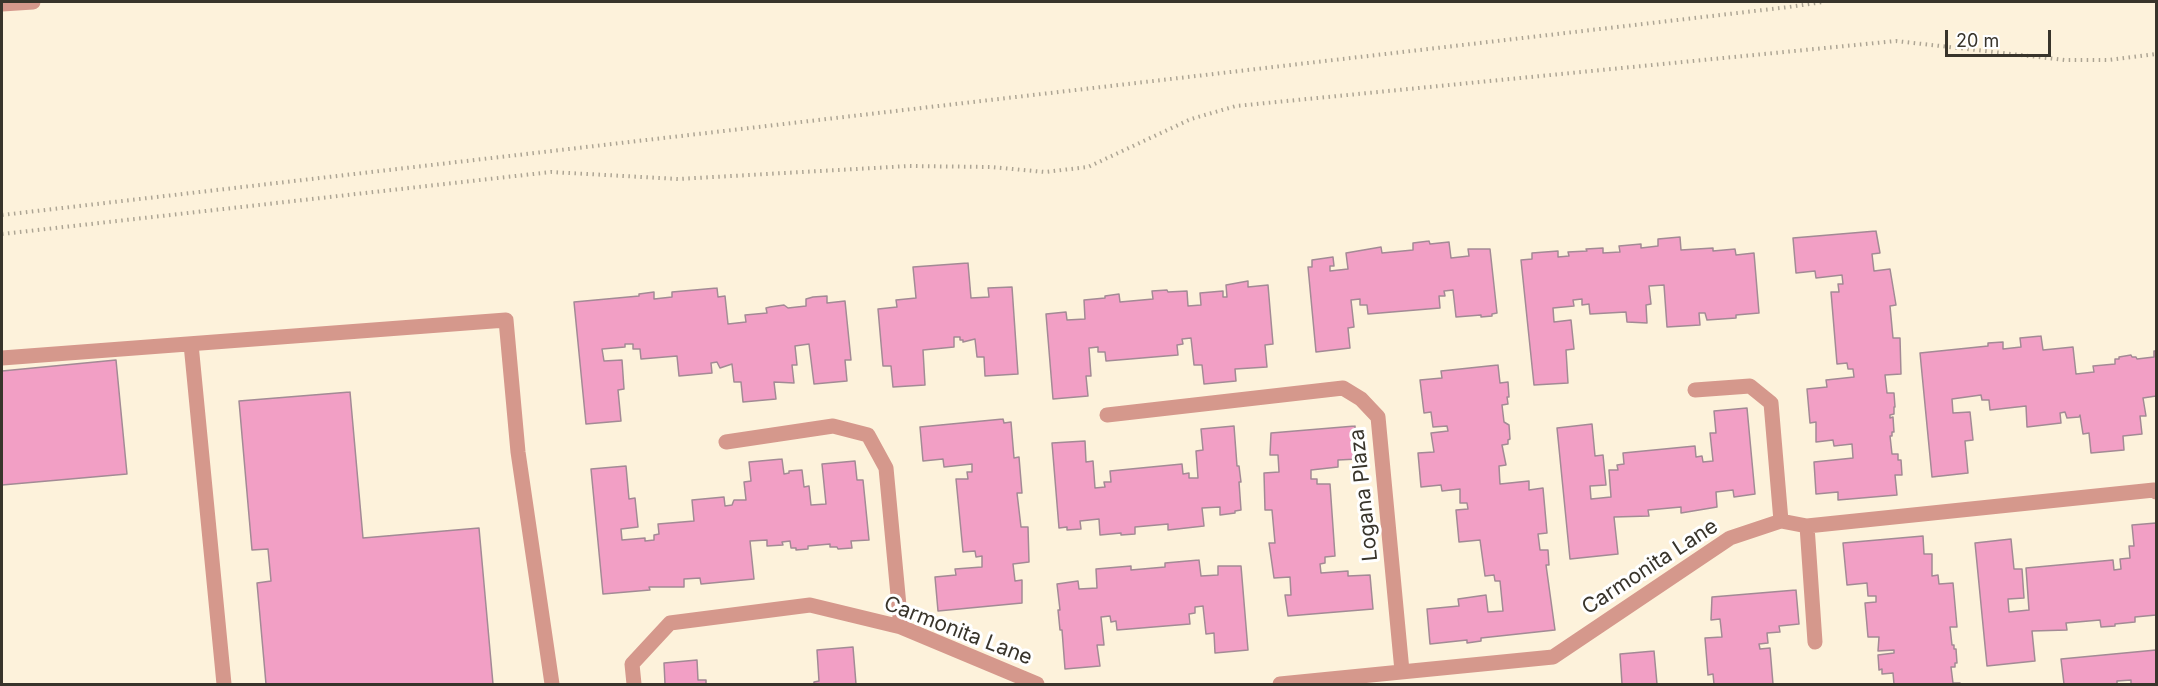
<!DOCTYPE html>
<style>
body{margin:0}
#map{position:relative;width:2158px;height:686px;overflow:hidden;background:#fdf2db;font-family:Inter,sans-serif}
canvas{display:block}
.frame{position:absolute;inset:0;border:3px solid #38342b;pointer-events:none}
.scale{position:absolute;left:1945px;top:30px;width:106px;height:27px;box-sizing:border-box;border:3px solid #38342b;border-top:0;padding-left:8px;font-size:18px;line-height:21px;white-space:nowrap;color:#38342b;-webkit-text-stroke:4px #fff;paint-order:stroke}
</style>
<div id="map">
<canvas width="2158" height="686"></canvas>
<div class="frame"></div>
<div class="scale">20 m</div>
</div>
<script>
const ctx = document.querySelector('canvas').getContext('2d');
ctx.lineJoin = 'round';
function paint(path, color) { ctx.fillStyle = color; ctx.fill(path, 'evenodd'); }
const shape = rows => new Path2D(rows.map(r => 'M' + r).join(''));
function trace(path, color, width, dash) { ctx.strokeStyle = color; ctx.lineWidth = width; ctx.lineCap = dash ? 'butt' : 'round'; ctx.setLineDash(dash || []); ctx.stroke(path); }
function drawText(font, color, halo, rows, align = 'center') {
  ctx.font = font + ' Inter,sans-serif'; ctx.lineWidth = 6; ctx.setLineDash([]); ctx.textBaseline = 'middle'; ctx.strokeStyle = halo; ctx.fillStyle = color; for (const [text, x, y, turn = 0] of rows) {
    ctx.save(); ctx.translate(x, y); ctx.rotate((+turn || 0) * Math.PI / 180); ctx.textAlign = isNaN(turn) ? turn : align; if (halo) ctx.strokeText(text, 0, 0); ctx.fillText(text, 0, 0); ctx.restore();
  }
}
const building = shape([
 [1876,231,1880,253,1872,254,1874,271,1890,269,1896,305,1890,306,1893,338,1900,338,1901,374,1885,375,1887,393,1894,393,1895,407,1894,407,1894,414,1890,415,1890,418,1893,417,1894,432,1892,432,1892,436,1890,436,1892,454,1898,454,1898,460,1901,460,1902,475,1895,475,1897,495,1838,500,1838,492,1816,494,1814,462,1853,458,1852,444,1834,446,1833,440,1816,442,1816,422,1810,423,1807,389,1827,387,1826,380,1854,377,1853,369,1848,369,1847,363,1837,364,1831,292,1839,292,1838,284,1843,284,1842,275,1816,278,1815,271,1796,273,1793,238,1876,231],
 [1680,237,1681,250,1713,248,1713,251,1735,249,1736,255,1754,253,1759,313,1736,315,1736,318,1707,320,1705,313,1699,313,1700,325,1667,327,1664,285,1649,286,1651,304,1646,305,1647,323,1627,322,1626,312,1590,314,1589,304,1582,305,1582,299,1573,300,1574,306,1553,308,1554,322,1571,320,1574,349,1566,350,1568,383,1534,385,1521,260,1532,259,1532,253,1558,251,1558,257,1569,256,1568,252,1587,251,1586,249,1603,248,1603,253,1620,252,1619,246,1641,244,1641,248,1658,246,1658,239,1680,237],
 [1429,241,1430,244,1449,242,1451,258,1469,256,1468,249,1490,249,1497,313,1492,314,1492,316,1481,317,1481,315,1456,317,1453,290,1444,291,1445,296,1439,296,1440,308,1368,314,1367,305,1360,305,1360,299,1351,300,1354,327,1348,328,1350,348,1316,352,1308,267,1312,267,1312,260,1333,257,1334,266,1330,266,1330,271,1348,269,1346,253,1381,247,1382,253,1413,250,1413,243,1429,241],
 [968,263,971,298,989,297,988,288,1012,287,1018,374,985,376,984,357,977,357,975,339,963,342,963,340,960,340,960,337,954,337,954,347,923,350,925,385,893,387,891,366,883,366,878,309,897,307,896,300,916,298,913,267,968,263],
 [1248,281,1248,287,1268,285,1273,344,1265,345,1267,367,1235,369,1236,381,1204,384,1202,365,1194,365,1191,338,1182,339,1183,344,1177,345,1178,355,1106,361,1105,352,1098,352,1098,347,1089,348,1091,376,1086,376,1088,396,1053,399,1046,314,1066,312,1067,320,1085,319,1084,300,1105,298,1105,296,1119,294,1120,302,1153,299,1152,291,1167,290,1168,292,1187,291,1188,306,1201,305,1200,293,1223,291,1223,297,1227,297,1226,285,1248,281],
 [717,288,718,297,725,296,728,324,746,322,745,315,767,313,766,308,770,307,784,305,788,308,806,306,806,299,813,297,827,296,827,303,845,301,851,360,845,360,847,381,814,384,809,344,795,346,797,365,792,365,794,383,774,382,776,399,743,402,741,382,734,382,732,364,720,368,717,362,711,363,712,373,679,376,677,356,641,359,640,349,633,349,633,344,625,344,625,347,602,349,604,361,622,360,624,389,618,390,621,421,586,424,574,302,639,296,639,294,654,292,654,299,672,297,672,292,717,288],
 [2041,336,2043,350,2073,347,2076,374,2094,372,2093,366,2115,364,2115,359,2119,359,2119,357,2131,355,2132,357,2136,357,2137,359,2154,357,2154,351,2156,351,2156,396,2143,398,2146,416,2140,416,2142,434,2123,436,2124,450,2091,453,2089,433,2083,434,2080,415,2079,417,2067,418,2065,412,2060,413,2061,423,2027,427,2026,406,1990,410,1989,400,1982,400,1981,395,1952,399,1953,413,1970,412,1973,440,1965,441,1968,473,1932,477,1920,353,1988,346,1988,343,2003,342,2003,349,2021,347,2020,338,2041,336],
 [116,360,127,474,2,485,2,371,116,360],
 [1498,365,1500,383,1508,382,1509,397,1507,397,1508,404,1502,405,1504,422,1509,425,1510,439,1508,440,1508,444,1502,445,1506,465,1499,466,1500,484,1529,481,1529,490,1543,488,1547,533,1538,534,1540,550,1548,550,1549,565,1546,565,1555,630,1481,638,1481,641,1467,643,1467,640,1430,644,1427,609,1459,606,1458,599,1486,595,1488,612,1503,611,1500,581,1495,581,1494,575,1485,576,1480,540,1459,542,1456,510,1468,509,1467,503,1460,503,1460,489,1442,491,1441,485,1421,487,1418,453,1434,452,1431,433,1448,431,1447,426,1433,427,1431,412,1424,413,1420,380,1442,378,1441,371,1498,365],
 [350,392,363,538,479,528,493,684,266,684,257,583,271,581,268,549,252,550,239,401,350,392],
 [1747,408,1755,494,1734,497,1733,490,1716,492,1717,507,1681,513,1681,507,1648,510,1649,516,1614,517,1618,554,1570,559,1557,428,1592,424,1595,456,1603,455,1606,485,1590,486,1591,499,1611,497,1609,470,1618,470,1617,465,1624,464,1623,453,1695,446,1696,457,1702,456,1703,462,1713,461,1710,433,1716,433,1714,411,1747,408],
 [1003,419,1004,423,1011,422,1014,458,1019,457,1022,493,1017,493,1021,527,1028,527,1029,562,1013,564,1015,581,1022,580,1022,603,938,611,935,577,956,575,955,569,982,567,982,556,976,557,975,551,963,552,956,479,968,479,967,472,972,472,972,464,944,467,943,459,923,461,920,427,1003,419],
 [1234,426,1237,466,1239,466,1241,482,1239,482,1241,510,1235,511,1235,513,1220,515,1220,507,1202,508,1204,526,1168,530,1168,524,1135,527,1135,534,1121,535,1121,533,1100,535,1099,519,1080,521,1081,529,1067,530,1067,527,1059,528,1052,443,1085,441,1086,462,1093,461,1095,488,1105,487,1104,482,1111,482,1110,471,1182,464,1183,474,1189,473,1189,478,1198,478,1196,451,1203,450,1201,429,1234,426],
 [1355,426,1358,459,1338,460,1338,467,1311,470,1311,479,1317,479,1317,484,1330,484,1335,556,1325,557,1325,563,1320,564,1321,573,1348,571,1348,576,1370,575,1373,609,1288,616,1285,595,1291,595,1290,577,1274,578,1269,543,1275,543,1272,510,1265,510,1264,473,1279,472,1278,455,1270,455,1271,433,1355,426],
 [782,459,784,474,789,473,789,471,802,470,804,487,809,486,811,505,826,504,822,464,855,461,857,480,863,480,869,540,851,541,852,548,838,549,837,547,830,547,830,544,808,546,808,549,796,550,796,548,791,548,790,541,782,542,783,545,767,546,767,540,750,541,754,579,701,584,700,578,684,579,684,587,649,587,650,590,603,594,591,469,626,466,629,499,635,498,638,527,621,529,622,540,645,538,645,541,654,540,654,535,659,534,658,524,694,521,692,500,724,497,725,506,732,505,734,500,746,500,744,482,751,481,749,462,782,459],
 [2156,523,2156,615,2135,617,2135,622,2115,624,2115,626,2101,627,2100,620,2066,623,2067,630,2032,631,2035,661,1987,666,1975,543,2011,539,2014,569,2022,569,2024,598,2008,599,2009,612,2029,610,2026,568,2113,560,2114,570,2121,569,2120,559,2130,558,2129,546,2134,546,2132,525,2156,523],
 [1923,536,1924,554,1932,554,1932,576,1938,575,1939,584,1953,583,1957,627,1950,627,1952,645,1954,645,1954,649,1956,649,1957,663,1955,663,1955,667,1951,667,1953,683,1960,683,1960,684,1894,684,1893,673,1882,674,1882,669,1879,670,1878,655,1894,653,1894,650,1878,651,1879,637,1868,637,1865,603,1876,602,1876,596,1868,596,1867,583,1847,585,1843,543,1923,536],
 [1199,560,1201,576,1218,575,1218,566,1241,566,1248,650,1215,653,1214,633,1206,634,1203,606,1195,607,1195,613,1189,614,1190,624,1117,630,1116,621,1111,622,1110,616,1101,617,1104,645,1097,645,1100,666,1065,669,1062,630,1060,630,1058,610,1060,610,1057,584,1078,581,1079,589,1097,588,1096,569,1131,566,1131,570,1165,567,1165,563,1199,560],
 [1796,590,1799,624,1779,626,1780,632,1767,633,1768,643,1759,644,1760,649,1770,648,1773,684,1714,684,1713,674,1708,675,1705,638,1722,637,1720,619,1711,620,1712,597,1796,590],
 [853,647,856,684,814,684,814,682,819,681,817,650,853,647],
 [2156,650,2156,684,2131,684,2131,680,2117,681,2117,684,2064,684,2061,659,2156,650],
 [1654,651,1657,684,1622,684,1620,654,1654,651],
 [697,660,698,680,706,680,706,684,665,684,664,663,697,660]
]);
paint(building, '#f29fc5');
trace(building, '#a38a95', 1.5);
trace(shape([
 [2,215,1789,7,1823,2],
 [2,234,551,172,678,179,909,166,991,167,1045,172,1088,167,1191,119,1236,106,1896,41,2065,60,2109,60,2156,54]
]), '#ada594', 4, [1.5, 4.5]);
trace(shape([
 [2,4,33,2],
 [191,344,224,684],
 [2,358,506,320,518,452,552,684],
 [1695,390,1750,386,1771,403,1781,521],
 [1107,415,1343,388,1361,399,1378,417,1402,671],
 [726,442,833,426,868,435,886,468,901,627],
 [1807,526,1815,642],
 [634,684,632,664,670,623,810,605,901,627,1037,684],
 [1280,684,1553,657,1730,538,1781,521,1807,526,2154,490,2156,492]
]), '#d5988c', 15);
drawText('21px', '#38342b', '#fff', [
 ["Logana Plaza",1364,495,-96],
 ["Carmonita Lane",1650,567,-33],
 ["Carmonita Lane",958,631,21]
]);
</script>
